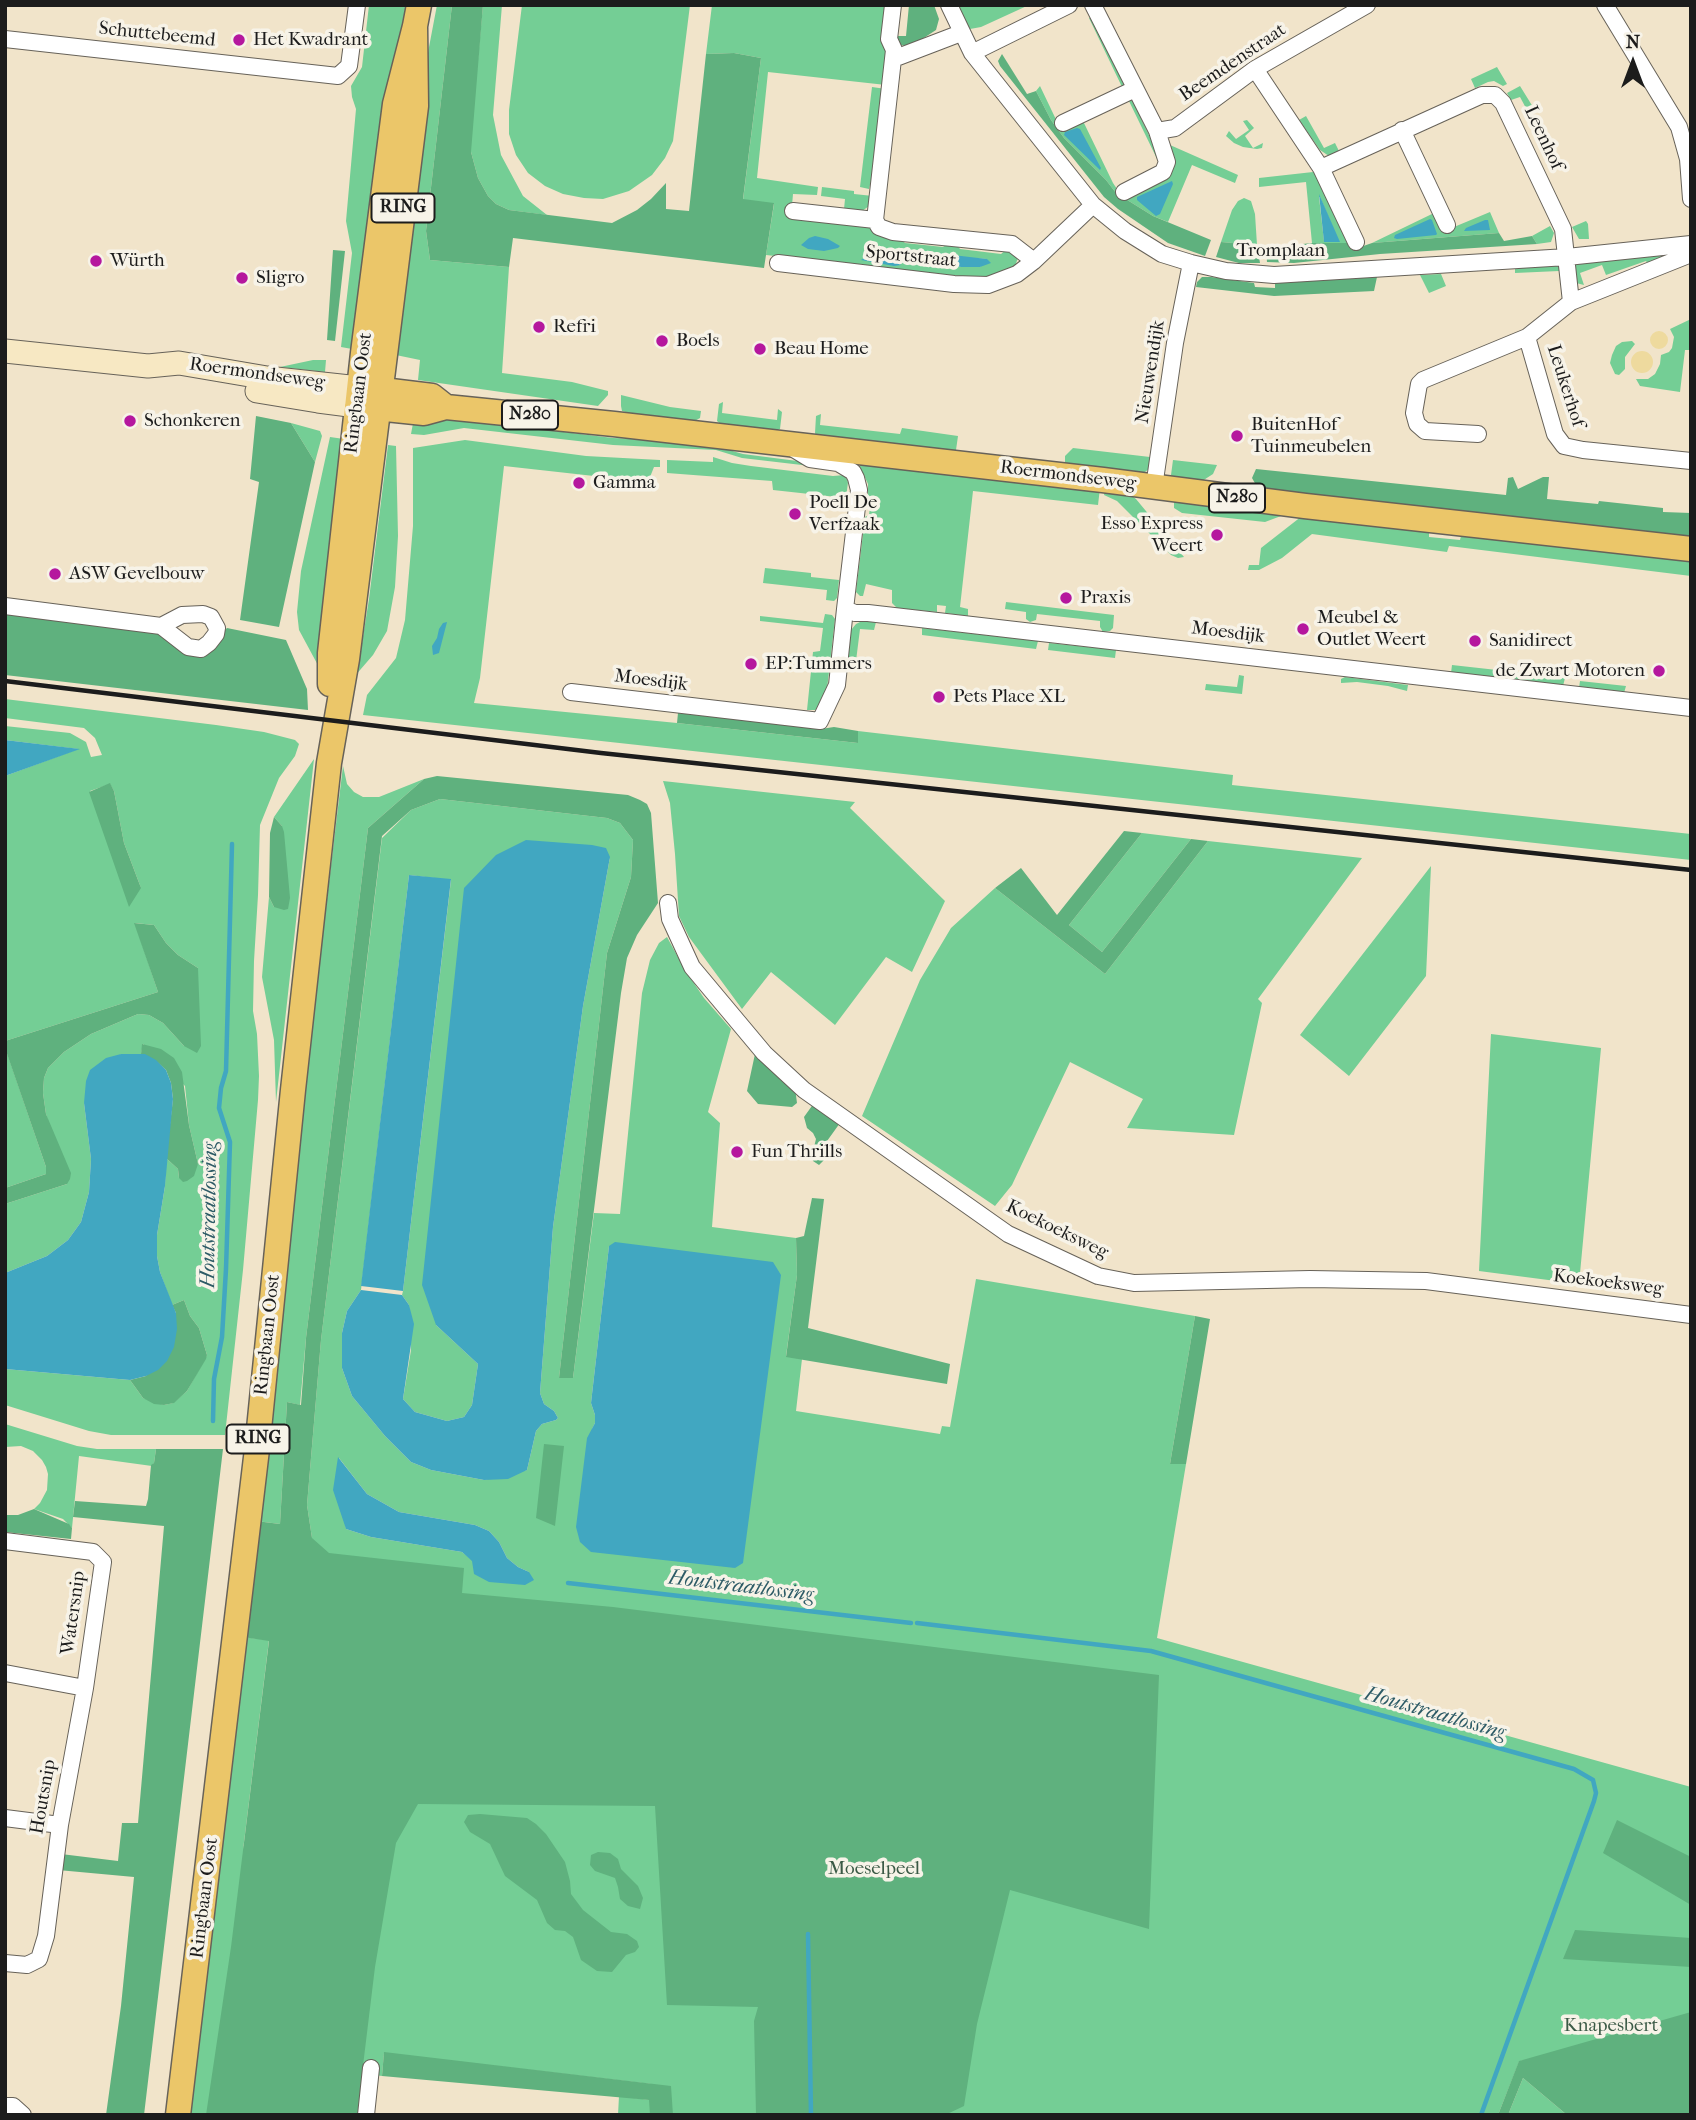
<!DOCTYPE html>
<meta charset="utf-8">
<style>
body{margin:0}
#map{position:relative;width:1696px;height:2120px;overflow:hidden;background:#f1e4ca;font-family:"IM FELL French Canon",serif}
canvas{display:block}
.frame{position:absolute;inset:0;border:7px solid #1c1c1c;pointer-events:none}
.north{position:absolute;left:1598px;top:28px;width:70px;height:70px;-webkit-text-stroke:5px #f7f3e8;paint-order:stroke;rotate:0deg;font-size:19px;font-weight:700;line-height:28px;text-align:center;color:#1c1c1c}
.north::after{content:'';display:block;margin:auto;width:24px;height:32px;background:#1c1c1c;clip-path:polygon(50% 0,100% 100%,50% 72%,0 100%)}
</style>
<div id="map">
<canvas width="1696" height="2120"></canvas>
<div class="frame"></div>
<div class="north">N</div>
</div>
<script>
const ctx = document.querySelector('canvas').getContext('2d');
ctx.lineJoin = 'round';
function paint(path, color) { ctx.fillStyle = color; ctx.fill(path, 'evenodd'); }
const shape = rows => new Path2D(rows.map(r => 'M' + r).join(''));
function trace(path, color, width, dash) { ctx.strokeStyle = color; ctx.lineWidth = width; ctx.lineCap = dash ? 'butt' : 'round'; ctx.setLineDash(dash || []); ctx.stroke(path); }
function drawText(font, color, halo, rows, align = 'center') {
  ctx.font = font + ' "IM FELL French Canon",serif'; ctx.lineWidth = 7; ctx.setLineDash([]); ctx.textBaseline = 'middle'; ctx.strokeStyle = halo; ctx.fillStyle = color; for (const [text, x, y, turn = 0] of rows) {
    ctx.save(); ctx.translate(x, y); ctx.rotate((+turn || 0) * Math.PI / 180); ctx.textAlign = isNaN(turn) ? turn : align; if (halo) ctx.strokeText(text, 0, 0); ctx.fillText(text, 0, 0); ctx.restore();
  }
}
paint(shape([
 [369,5,406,5,373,178,352,349,341,347,352,253,346,221,356,109,352,97,351,86,362,67],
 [437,5,452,5,426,231,430,260,509,267,502,373,572,382,608,391,608,395,598,406,418,380,420,360,391,354,422,84],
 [483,5,502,5,493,115,501,155,523,196,547,215,509,210,496,204,488,196,478,178,471,152,471,134],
 [522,5,690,5,673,141,665,158,652,175,629,191,603,199,584,198,563,194,545,186,528,173,516,155,509,134,509,110],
 [712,5,888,5,889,55,886,85,768,72,757,178,818,187,817,195,793,194,791,217,869,225,900,238,905,243,943,247,949,243,956,244,960,249,1001,254,1007,249,1018,258,1015,266,989,277,969,277,766,255,774,204,743,200,761,58,734,53,706,54],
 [918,251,954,257,987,259,980,267,961,267,938,263,922,257],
 [956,5,1029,5,981,27,970,29,961,17],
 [1093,16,1127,87,1123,89,1089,18],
 [1497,67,1507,84,1503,86,1494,81,1488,82,1475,88,1471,79],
 [1040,86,1061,130,1083,121,1113,183,1121,195,1164,179,1170,145,1238,175,1235,183,1192,165,1168,222,1153,216,1116,193,1106,180,1064,138,1051,120,1036,91],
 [1520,86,1533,107,1527,110,1520,97,1511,100,1507,93],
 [872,87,886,89,874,186,870,185,869,189,860,187],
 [1131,98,1162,162,1159,163,1128,99],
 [1306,116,1324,148,1335,143,1340,153,1329,156,1320,150,1299,120],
 [1247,120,1254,128,1245,136,1253,148,1263,143,1262,148,1257,149,1243,147,1234,143,1226,136,1229,131,1236,139,1249,130,1243,121],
 [1313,172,1318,174,1348,243,1312,243,1306,182,1259,187,1259,178],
 [1319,197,1320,197,1339,242,1324,241],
 [822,187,854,191,854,194,873,196,872,204,862,211,844,209,845,199,821,196],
 [1244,198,1251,201,1255,214,1257,245,1221,242,1232,210,1238,201],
 [1490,212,1499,233,1372,243,1434,213,1442,232],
 [1586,221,1588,224,1589,239,1579,239,1572,227],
 [1550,226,1554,233,1551,242,1537,244,1532,236],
 [1663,254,1661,258,1648,264,1646,261,1606,275,1602,265,1580,273,1584,285,1576,283,1575,265,1579,262],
 [1557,265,1560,267,1559,271,1515,273,1515,267],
 [1441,274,1446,286,1429,293,1420,275],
 [1691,319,1691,350,1685,350,1680,392,1640,386,1636,379,1648,379,1655,374,1660,364,1661,355,1669,352,1672,348,1674,337,1670,329],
 [1632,341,1635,344,1625,357,1625,369,1619,375,1615,374,1610,363,1612,355,1616,346,1622,342],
 [313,360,326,360,325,372,280,367],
 [621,395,670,407,701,411,700,418,691,423,651,419,622,411,621,406],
 [723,402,722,413,777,420,778,409,782,412,780,429,771,433,724,427,717,421,719,404],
 [821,414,820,425,900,434,902,428,958,436,956,450,951,454,817,439,815,433,816,416],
 [414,418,449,418,613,438,697,441,743,454,836,466,836,469,742,458,716,450,613,445,464,428,424,435,411,434],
 [291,423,320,431,322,436,315,462],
 [330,437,344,439,320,669,299,630,297,612,301,571],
 [465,440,586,456,660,460,660,467,654,467,648,482,504,466,480,678,474,703,677,723,858,743,858,731,1233,775,1232,785,1691,834,1691,860,363,715,367,695,396,658,405,620,413,526,413,448],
 [388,445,396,446,398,536,395,587,387,631,373,655,354,677,362,643,369,599],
 [1073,448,1150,457,1149,469,1142,474,1071,468,1065,463,1065,456],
 [713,457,732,463,751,466,833,476,845,475,848,482,846,498,773,490,772,481,667,473,667,460,713,462],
 [1173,460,1217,465,1213,474,1199,483,1174,480,1171,475],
 [860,462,1100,488,1098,505,973,491,960,607,968,609,968,616,945,613,946,606,937,605,937,612,897,608,892,603,892,590,866,584,863,596,860,596,856,592,865,517,869,515,871,499,868,496,868,484,860,467],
 [1105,489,1127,492,1136,499,1184,557,1178,558,1171,555,1117,501,1104,495],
 [1174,500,1280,514,1281,516,1265,522,1182,513,1174,508],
 [1302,516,1393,523,1429,532,1429,537,1460,540,1461,536,1493,534,1691,557,1691,576,1449,546,1447,552,1312,534,1282,558,1259,570,1248,570,1249,565,1259,565,1261,548],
 [765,568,811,573,811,577,839,580,837,598,834,601,826,600,827,590,763,583],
 [1006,602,1114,615,1113,628,1110,631,1103,632,1100,627,1100,621,1037,614,1036,620,1030,622,1026,619,1026,612,1005,609],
 [825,614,832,615,835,619,826,698,822,706,815,710,807,710,813,652,820,651,823,628,760,621,760,616,823,623],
 [862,621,876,622,874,630,860,629,855,669,847,669,851,630,856,624],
 [922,628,1038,641,1036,649,922,635],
 [1049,643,1116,650,1115,658,1048,650],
 [1452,665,1497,670,1496,678,1451,673],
 [1513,672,1565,678,1563,686,1512,680],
 [1239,675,1244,676,1242,694,1205,690,1206,684,1237,687],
 [1345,677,1408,685,1407,691,1388,686,1357,682,1341,683,1341,679],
 [1580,681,1626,686,1624,693,1579,688],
 [5,699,216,725,264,732,295,740,299,744,295,756,279,778,260,825,258,895,254,961,253,1011,257,1034,259,1076,258,1100,243,1270,225,1435,111,1435,89,1431,5,1405,5,1369,130,1380,143,1398,164,1405,173,1403,187,1391,207,1355,199,1328,190,1316,184,1300,172,1305,160,1272,157,1256,157,1235,165,1186,166,1158,178,1169,179,1178,198,1164,189,1125,185,1086,143,1044,141,1054,121,1054,84,1103,91,1159,89,1192,81,1222,68,1240,47,1256,5,1273,5,1204,67,1184,46,1114,43,1093,44,1078,48,1068,64,1052,91,1034,138,1014,149,1015,163,1023,184,1046,198,968,178,955,166,943,154,925,135,923,158,992,5,1041,5,776,78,749,5,740,5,726,70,733,86,742,91,757,102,755,95,738,84,728,5,718],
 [110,784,114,791,124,843,141,888,90,791],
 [314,759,276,1102,274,1040,262,977,269,897,274,907,282,826,274,817],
 [343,766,347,784,354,792,363,797,379,797,424,779,368,828,306,1338,300,1405,287,1402,280,1524,256,1521,302,1106],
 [663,781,855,802,850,808,945,901,912,972,886,957,835,1025,771,972,742,1009,689,937,679,916,675,854,670,803],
 [440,799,607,818,620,823,633,840,631,877,607,953,559,1378,573,1378,594,1213,620,1214,642,993,650,960,659,943,667,937,685,970,704,998,731,1029,708,1112,720,1123,712,1227,796,1238,797,1275,786,1356,802,1359,796,1411,940,1434,942,1426,950,1427,976,1279,1195,1316,1170,1464,1186,1464,1157,1638,1691,1787,1691,2115,1523,2060,1519,2062,1498,2115,651,2115,651,2084,384,2053,382,2076,366,2074,362,2115,188,2115,243,1637,269,1640,243,1850,312,1538,307,1505,321,1340,382,838,411,810],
 [610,857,583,1006,553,1227,540,1393,544,1404,554,1411,558,1418,556,1420,542,1424,536,1431,527,1470,484,1480,431,1470,411,1462,385,1436,352,1396,342,1368,342,1333,347,1311,361,1290,409,875,451,880,403,1291,402,1295,409,1305,411,1350,403,1399,415,1412,447,1421,464,1417,472,1405,478,1364,436,1325],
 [609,1246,735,1568,592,1429,595,1423,595,1415,591,1403],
 [339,1458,367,1494,399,1512,475,1525,489,1531,499,1542,507,1558,518,1567,529,1572,472,1560,462,1552,371,1537,346,1529],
 [1142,833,1191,839,1102,952,1069,925],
 [1208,841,1362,858,1258,999,1262,1003,1234,1135,1127,1128,1143,1099,1070,1062,1012,1185,995,1206,862,1116,920,980,951,928,995,888,1105,974],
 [1431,866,1426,976,1349,1076,1300,1035],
 [1491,1034,1601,1048,1579,1284,1479,1271],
 [5,1047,46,1167,46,1174,5,1188],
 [5,1424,77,1446,97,1449,156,1449,154,1463,152,1466,79,1456,72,1528,63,1519,34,1509,40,1503,47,1490,48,1474,46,1467,42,1460,33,1451,21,1446,5,1447],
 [1523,2078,1567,2115,1508,2115],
 [619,2096,650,2100,650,2115,618,2115]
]), '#74ce95');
paint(shape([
 [452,5,483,5,471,152,478,178,488,196,496,204,509,210,612,223,637,210,651,199,666,183,666,209,689,211,706,54,734,53,761,58,743,199,774,203,764,268,513,238,509,267,430,260,426,231],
 [909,5,934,5,939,19,936,30,910,47,901,45,895,36,906,36],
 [1002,54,1027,94,1036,91,1051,120,1064,138,1106,180,1116,193,1153,216,1211,240,1205,256,1168,243,1118,209,1104,197,1000,66,998,61],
 [1499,233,1504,241,1532,236,1537,244,1380,254,1294,263,1267,262,1266,248,1312,243,1348,243,1352,250,1372,243],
 [1221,242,1257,245,1260,263,1239,263,1216,257],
 [333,250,345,251,335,341,327,340],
 [1202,277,1211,277,1254,283,1255,287,1275,288,1275,283,1377,277,1374,291,1274,296,1196,287,1197,282],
 [256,416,291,423,315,462,279,627,240,620,259,482,250,479],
 [1256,469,1506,495,1508,478,1513,477,1518,489,1543,477,1549,477,1547,499,1598,504,1599,501,1663,508,1663,512,1691,513,1691,538,1265,491,1256,485,1252,478],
 [5,612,147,630,208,647,227,628,286,640,307,689,308,710,5,675],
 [678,713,821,729,834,727,858,731,858,743,677,723],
 [437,776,628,795,640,800,647,804,651,813,658,903,637,935,627,958,621,993,573,1378,559,1378,607,953,631,877,633,840,620,823,607,818,440,799,411,810,382,836,321,1340,307,1505,312,1538,329,1553,464,1568,462,1593,613,1607,1159,1675,1149,1929,1010,1890,977,2024,964,2106,945,2115,756,2115,754,2021,758,2007,667,2005,655,1806,418,1804,396,1843,375,1967,357,2115,206,2115,231,1947,269,1641,243,1637,256,1521,280,1524,287,1402,301,1405,306,1338,368,828,424,779],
 [110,783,114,791,124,843,141,888,129,907,89,792],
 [274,817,282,826,284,832,290,898,288,909,284,910,274,907,269,897,270,833],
 [1124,831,1142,833,1069,925,1102,952,1191,839,1208,841,1105,974,995,888,1021,868,1057,915],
 [134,923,154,925,166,943,178,955,198,968,201,1046,197,1053,184,1046,163,1023,149,1015,138,1014,91,1034,64,1052,48,1068,44,1078,43,1093,46,1114,71,1173,70,1179,67,1184,5,1204,5,1188,46,1174,46,1167,5,1048,5,1041,158,992],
 [142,1044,161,1049,174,1058,182,1072,189,1125,198,1164,194,1176,187,1181,183,1182,179,1178,178,1169,166,1158,173,1099,171,1083,166,1070,156,1061,141,1054],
 [755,1054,795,1088,797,1103,792,1107,758,1104,747,1091],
 [814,1103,840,1123,822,1148,826,1150,825,1159,819,1165,813,1161,812,1155,816,1139,813,1133,807,1128,804,1117],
 [812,1198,824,1199,808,1328,950,1364,947,1384,786,1357,797,1275,796,1238,804,1236],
 [184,1300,190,1316,199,1328,207,1355,206,1359,187,1391,174,1403,164,1405,154,1404,143,1398,130,1380,146,1376,176,1313,172,1305],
 [1195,1316,1210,1319,1186,1464,1170,1464],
 [544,1444,564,1446,555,1526,536,1518],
 [156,1449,223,1449,144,2115,106,2115,121,2006,134,1877,58,1870,61,1854,118,1861,122,1823,138,1823,164,1526,73,1517,75,1501,146,1506,148,1499,151,1465,154,1463],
 [34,1509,69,1524,72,1528,71,1539,5,1532,5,1515,18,1515],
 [480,1814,527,1818,536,1824,546,1834,565,1862,570,1881,571,1894,583,1910,611,1932,627,1934,637,1941,639,1947,635,1952,626,1955,612,1972,597,1971,581,1960,573,1937,565,1931,555,1930,547,1923,537,1900,505,1876,490,1844,470,1832,464,1822,468,1815],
 [1617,1820,1691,1857,1691,1905,1603,1853],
 [598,1852,610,1853,618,1859,621,1869,638,1886,643,1898,640,1909,628,1906,620,1899,618,1887,615,1878,595,1871,590,1865,591,1855],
 [1575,1930,1691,1938,1691,1967,1563,1959],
 [1691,2012,1691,2115,1567,2115,1523,2078,1508,2115,1498,2115,1519,2061],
 [384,2052,671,2086,673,2115,650,2115,649,2100,382,2076]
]), '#5fb17e');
paint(shape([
 '1650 340a9 9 0 1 1 18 0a9 9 0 1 1-18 0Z',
 '1631 362a11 11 0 1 1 22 0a11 11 0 1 1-22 0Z'
]), '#eeda9e');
paint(shape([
 [1077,128,1080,129,1101,168,1100,170,1064,135,1065,132],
 [1172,181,1173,184,1160,214,1156,216,1137,200,1137,197],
 [1319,194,1340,242,1324,242],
 [1430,219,1432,220,1437,234,1436,235,1397,239,1394,238,1395,235],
 [1485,220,1488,220,1490,230,1464,231,1466,228],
 [815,236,828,239,840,246,838,248,824,251,808,249,801,245,809,238],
 [918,251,987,259,991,263,980,267,961,267,938,263,916,254,915,252],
 [876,254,890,256,901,265,894,266,861,260,866,257],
 [447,622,439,653,433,655,432,646,437,638,439,629,443,623],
 [5,740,80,749,5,776],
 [526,840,592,845,606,848,610,857,583,1006,553,1227,540,1393,544,1404,554,1411,558,1418,556,1420,542,1424,536,1431,527,1470,508,1479,484,1480,431,1470,411,1462,385,1436,352,1396,342,1368,342,1333,347,1311,361,1290,402,1295,409,1305,414,1324,403,1399,415,1412,447,1421,464,1417,472,1405,478,1364,436,1325,422,1285,464,888,496,855],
 [409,875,451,879,403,1291,361,1286],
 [121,1054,145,1054,156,1060,166,1070,171,1083,173,1099,165,1186,157,1235,157,1256,160,1272,176,1313,177,1329,174,1347,167,1361,158,1370,146,1376,130,1380,5,1369,5,1273,47,1256,68,1240,81,1222,89,1192,91,1159,84,1103,86,1081,90,1070,106,1058],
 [615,1242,773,1262,781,1275,743,1563,735,1568,591,1552,580,1542,576,1527,587,1438,595,1423,595,1415,591,1403,609,1246],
 [338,1457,367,1494,399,1512,475,1525,489,1531,499,1542,507,1558,518,1567,529,1572,534,1580,525,1585,489,1582,474,1574,472,1561,462,1552,371,1537,346,1529,333,1490]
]), '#41a7c1');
trace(shape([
 [213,1421,214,1379,222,1337,226,1269,230,1142,219,1108,221,1088,226,1071,232,844],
 [568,1583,911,1623],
 [917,1623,1151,1651,1574,1769,1593,1780,1596,1793,1594,1801,1481,2115],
 [808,1934,811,2115]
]), '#41a7c1', 4.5);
const street = shape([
 [949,5,972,53,1093,205,1125,231,1162,254,1191,263,1226,271,1274,275,1567,257,1691,244],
 [1093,5,1157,131,1167,162,1163,172,1124,192],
 [1605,5,1679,127,1688,159,1691,199],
 [5,39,338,76,349,66,357,5],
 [972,53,1069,5],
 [893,59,961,33],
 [1255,69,1321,168,1482,95,1495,95,1503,103,1563,229,1571,302,1527,337,1423,380,1419,384,1414,413,1417,424,1425,431,1478,434],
 [1063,123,1135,89],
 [1402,130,1447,225],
 [1157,131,1175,128,1255,69,1367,5],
 [1321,168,1356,242],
 [793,211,875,220,894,50,889,39,893,5],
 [875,220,879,227,893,232,1012,244,1034,261],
 [778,263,954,284,988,285,1017,274,1034,261,1093,205],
 [1571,302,1691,254],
 [1527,337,1555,434,1564,446,1583,450,1691,461],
 [792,448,810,459,838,463,853,472,856,478,859,490,845,609],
 [1154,487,1175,343,1191,263],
 [5,606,161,626,188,647,201,649,209,643,216,634,217,628,211,617,203,614,182,615,161,626],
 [571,692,820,721,837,685,845,609,855,613,868,613,1691,708],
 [668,903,670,919,692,967,764,1053,804,1090,1008,1234,1098,1276,1134,1283,1310,1279,1426,1281,1691,1315],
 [5,1541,93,1552,103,1562,85,1688],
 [5,1673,85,1688,60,1825,46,1936,39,1959,27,1965,5,1963],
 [5,1818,60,1825],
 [5,2106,13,2106,23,2115],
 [366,2115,371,2068]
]);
const secondary = shape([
 [5,351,148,366,179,363,267,378,359,388],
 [257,391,318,401,357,406]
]);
const primary = shape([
 [366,388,432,396,446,407],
 [357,406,424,413,446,407,614,424,1103,480,1305,506,1691,549],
 [330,684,330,653,363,353,395,104,415,26,419,5],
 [178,2115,257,1449,293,1090,329,763,347,659,416,106,415,26]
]);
trace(street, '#676259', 18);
trace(secondary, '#676259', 25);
trace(primary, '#676259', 27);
trace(street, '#fff', 16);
trace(secondary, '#f7e8c3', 23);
trace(primary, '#ebc669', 24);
trace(shape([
 [5,681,601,753,1691,870]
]), '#1c1c1c', 4.5);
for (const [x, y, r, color] of [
 [239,40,7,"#b5179e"],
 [96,261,7,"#b5179e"],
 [242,278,7,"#b5179e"],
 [539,327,7,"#b5179e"],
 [662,341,7,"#b5179e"],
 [760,349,7,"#b5179e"],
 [130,421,7,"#b5179e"],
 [1237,436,7,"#b5179e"],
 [579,483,7,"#b5179e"],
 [795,514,7,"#b5179e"],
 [1217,535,7,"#b5179e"],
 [55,574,7,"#b5179e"],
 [1066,598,7,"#b5179e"],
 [1303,629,7,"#b5179e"],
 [1475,641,7,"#b5179e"],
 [751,664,7,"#b5179e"],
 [1659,671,7,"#b5179e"],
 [939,697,7,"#b5179e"],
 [737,1152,7,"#b5179e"]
]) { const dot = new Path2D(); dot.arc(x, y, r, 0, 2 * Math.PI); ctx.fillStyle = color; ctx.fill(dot); trace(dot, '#f7f3e8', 2.5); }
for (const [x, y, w] of [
 [403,208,63],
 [530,415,56],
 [1237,498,56],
 [258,1439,63]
]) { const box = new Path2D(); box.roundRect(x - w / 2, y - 14.5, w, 29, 5); ctx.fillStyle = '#f7f3e8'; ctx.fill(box); trace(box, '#1c1c1c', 2); }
drawText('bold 18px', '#1c1c1c', null, [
 ["RING",403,208],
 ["N280",530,415],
 ["N280",1237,498],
 ["RING",258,1439]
]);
drawText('19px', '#1c1c1c', '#f7f3e8', [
 ["Schuttebeemd",157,35,6],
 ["Beemdenstraat",1233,63,-34],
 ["Leenhof",1543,138,65],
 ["Tromplaan",1281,251],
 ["Sportstraat",911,257,6],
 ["Nieuwendijk",1151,372,-81],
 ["Roermondseweg",257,374,8],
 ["Leukerhof",1565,386,72],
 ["Ringbaan Oost",359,393,-83],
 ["Roermondseweg",1068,476,7],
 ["Moesdijk",1228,633,7],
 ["Moesdijk",651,681,7],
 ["Koekoeksweg",1057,1230,26],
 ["Koekoeksweg",1608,1283,7],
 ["Ringbaan Oost",268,1335,-84],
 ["Watersnip",74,1613,-82],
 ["Houtsnip",44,1797,-80],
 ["Ringbaan Oost",205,1898,-83]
]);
drawText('19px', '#1c1c1c', '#f7f3e8', [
 ["Het Kwadrant",253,40],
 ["Würth",110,261],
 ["Sligro",256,278],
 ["Refri",553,327],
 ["Boels",676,341],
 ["Beau Home",774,349],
 ["Schonkeren",144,421],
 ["BuitenHof",1251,425],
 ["Tuinmeubelen",1251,447],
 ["Gamma",593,483],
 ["Poell De",809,503],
 ["Verfzaak",809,525],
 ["Esso Express",1203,524,"right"],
 ["Weert",1203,546,"right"],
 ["ASW Gevelbouw",69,574],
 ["Praxis",1080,598],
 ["Meubel &",1317,618],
 ["Outlet Weert",1317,640],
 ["Sanidirect",1489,641],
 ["EP:Tummers",765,664],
 ["de Zwart Motoren",1645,671,"right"],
 ["Pets Place XL",953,697],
 ["Fun Thrills",751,1152]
], 'left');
drawText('19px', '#3b5a46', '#f7f3e8', [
 ["Moeselpeel",874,1869],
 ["Knapesbert",1611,2026]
]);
drawText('italic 21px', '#2d5b66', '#f7f3e8', [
 ["Houtstraatlossing",210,1215,-89],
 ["Houtstraatlossing",741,1587,7],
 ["Houtstraatlossing",1435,1714,16]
]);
</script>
